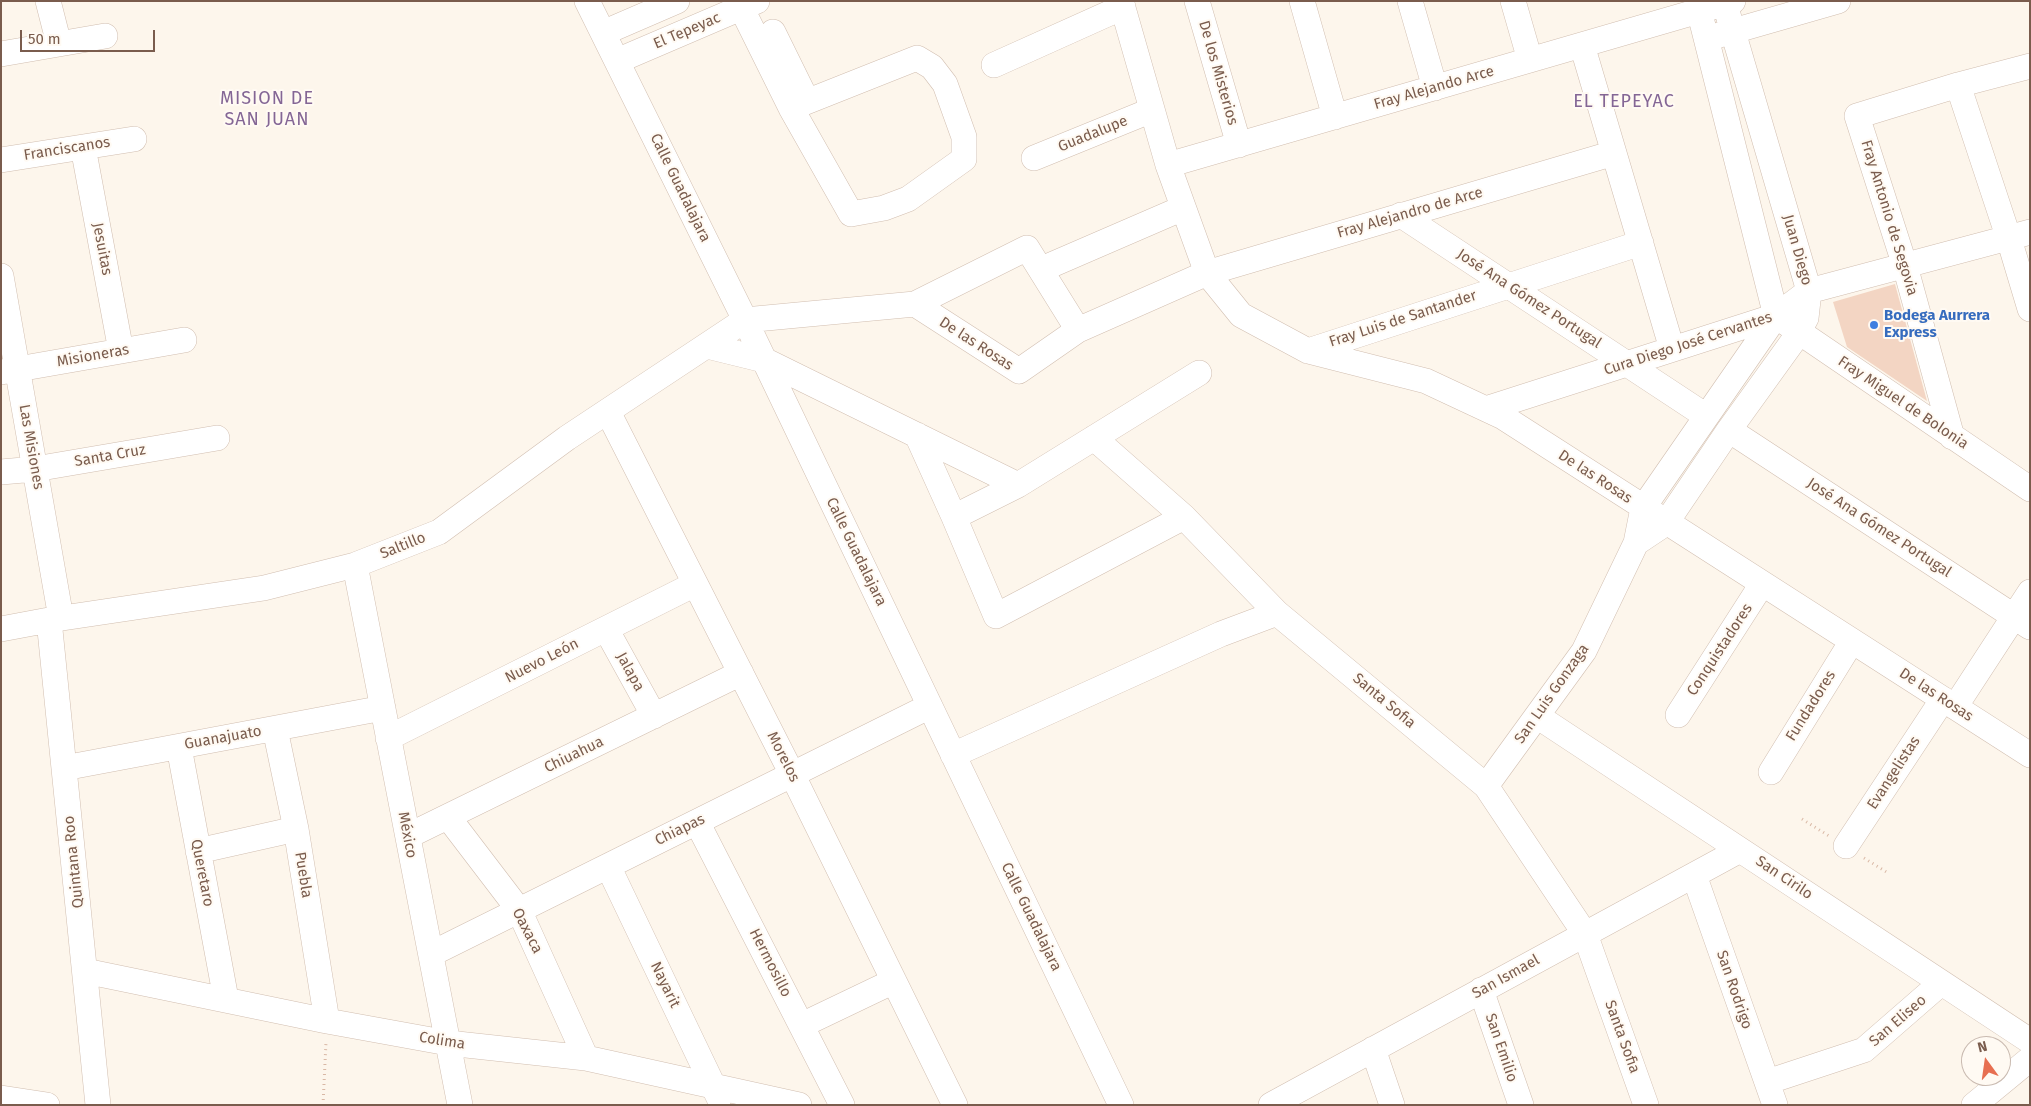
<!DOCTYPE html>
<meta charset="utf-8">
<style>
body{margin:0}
#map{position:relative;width:2031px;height:1106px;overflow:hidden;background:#fdf6ec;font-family:"Fira Sans",sans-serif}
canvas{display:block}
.frame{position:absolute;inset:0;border:2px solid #7a5c4d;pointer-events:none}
.north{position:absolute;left:1961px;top:1036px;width:50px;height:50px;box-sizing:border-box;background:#fffaf3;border:1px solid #cabbb1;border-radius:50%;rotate:346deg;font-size:14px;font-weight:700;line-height:20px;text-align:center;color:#7a5c4d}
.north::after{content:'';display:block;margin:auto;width:18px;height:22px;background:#e76f51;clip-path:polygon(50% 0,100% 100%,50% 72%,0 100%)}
.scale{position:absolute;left:20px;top:30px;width:135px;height:22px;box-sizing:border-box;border:2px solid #7a5c4d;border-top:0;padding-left:6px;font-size:15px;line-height:18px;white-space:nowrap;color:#7a5c4d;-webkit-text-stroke:4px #fffaf3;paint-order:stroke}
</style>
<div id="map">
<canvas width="2031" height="1106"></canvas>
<div class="frame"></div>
<div class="north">N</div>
<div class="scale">50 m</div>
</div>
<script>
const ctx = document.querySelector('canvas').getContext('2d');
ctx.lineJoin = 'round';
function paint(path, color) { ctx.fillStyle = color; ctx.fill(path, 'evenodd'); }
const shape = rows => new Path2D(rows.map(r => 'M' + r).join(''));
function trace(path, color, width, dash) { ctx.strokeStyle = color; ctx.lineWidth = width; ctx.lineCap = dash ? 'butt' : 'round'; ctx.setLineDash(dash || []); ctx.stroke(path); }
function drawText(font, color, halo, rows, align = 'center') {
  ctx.font = font + ' "Fira Sans",sans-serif'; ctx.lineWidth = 4; ctx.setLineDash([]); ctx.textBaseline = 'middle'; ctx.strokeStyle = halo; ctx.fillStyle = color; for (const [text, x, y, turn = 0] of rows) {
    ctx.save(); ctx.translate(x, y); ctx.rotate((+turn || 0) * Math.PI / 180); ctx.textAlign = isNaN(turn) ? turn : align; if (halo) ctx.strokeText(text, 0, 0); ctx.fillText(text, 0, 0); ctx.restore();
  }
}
paint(shape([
 [1895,284,1927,401,1847,347,1833,302]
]), '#f3d5c3');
const minor = shape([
 [48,1,59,44],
 [587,1,745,320,1121,1105],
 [738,1,791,108,851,214,884,208,908,199,964,159,964,137,945,84,932,67,917,58,791,108],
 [1121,1,1168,165,1207,273,1241,315,1308,351,1426,381,1503,417,2030,755],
 [1197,1,1239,145],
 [1302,1,1335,117],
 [1410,1,1435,88],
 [1513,1,1530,60],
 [1698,1,1699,10,1776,316],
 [773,32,807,101],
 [603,33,677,1],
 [1716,36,1838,1],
 [1582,45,1672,349],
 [1,54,105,36],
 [617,61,757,1],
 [994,65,1123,7],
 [1958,85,2009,239,2030,309],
 [83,147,121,351],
 [1034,158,1152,110],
 [1,160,134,139],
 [1168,165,1733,1],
 [1401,215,1706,416],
 [1042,269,1183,208],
 [1,276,61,618],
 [915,304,1019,371,1078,330,1207,273,1614,153],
 [1786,323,2030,489],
 [707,346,764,360,1018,485,954,517,996,616,1184,517,1277,613],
 [1308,351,1641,243],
 [1,372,184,340],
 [1486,409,1776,316,1809,291,2030,232],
 [608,412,792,774,955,1105],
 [1729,430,2030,627],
 [917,435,954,517],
 [1952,437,1905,266,1857,116,1958,85,2030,66],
 [1094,438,1184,517],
 [1,472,35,469,217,438],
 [1018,485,1199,373],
 [1636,543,1666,523,1729,430,1796,337,1806,318,1809,291,1724,1],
 [355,565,460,1105],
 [49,620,98,1105],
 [1,629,49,620,264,588,355,565,439,532,567,438,745,320,915,304,1027,248,1078,330],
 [606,629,654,716],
 [1955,707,2030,592],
 [1678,715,1762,584],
 [1537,716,2030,1041],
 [275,729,296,829,327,1021],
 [388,738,695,584],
 [179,747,226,999],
 [953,755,1221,634,1277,613,1486,786,1585,934,1646,1105],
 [64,768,383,708],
 [1771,772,1852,641],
 [1486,786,1584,651,1636,543,1643,508,1776,316],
 [448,817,519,910,586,1058],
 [697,822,842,1105],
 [408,836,741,673],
 [1846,846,1943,699],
 [198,851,296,829],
 [608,866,719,1098],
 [1694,875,1775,1105],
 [431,954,930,706],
 [85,971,327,1021,448,1043,586,1058,799,1105],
 [1481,990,1521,1105],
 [802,1025,894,981],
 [1373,1049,1392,1105],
 [1767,1082,1864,1050,1941,983],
 [1,1098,47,1105],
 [1271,1105,1740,850],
 [1974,1105,2030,1059]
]);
trace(minor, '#d1beb0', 26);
trace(shape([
 [1802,819,1829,836],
 [1864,858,1888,873],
 [323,1105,326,1042]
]), '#d9b8a5', 3, [1, 4]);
trace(minor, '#fff', 25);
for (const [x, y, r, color] of [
 [1874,325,5,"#3f7fe0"]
]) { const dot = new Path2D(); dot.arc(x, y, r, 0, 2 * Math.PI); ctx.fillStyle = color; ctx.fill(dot); trace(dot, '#fffaf3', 2); }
drawText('15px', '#7a5c4d', '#fffaf3', [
 ["El Tepeyac",687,31,-23],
 ["De los Misterios",1218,73,74],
 ["Fray Alejando Arce",1434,88,-16],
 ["Guadalupe",1093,134,-22],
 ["Franciscanos",67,149,-9],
 ["Calle Guadalajara",680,188,64],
 ["Fray Alejandro de Arce",1410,213,-16],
 ["Fray Antonio de Segovia",1889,218,73],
 ["Jesuitas",102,249,79],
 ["Juan Diego",1797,250,74],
 ["José Ana Gómez Portugal",1529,299,33],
 ["Fray Luis de Santander",1403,319,-18],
 ["De las Rosas",976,344,33],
 ["Cura Diego José Cervantes",1688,344,-18],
 ["Misioneras",93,356,-10],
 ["Fray Miguel de Bolonia",1903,403,34],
 ["Las Misiones",31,447,80],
 ["Santa Cruz",110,456,-10],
 ["De las Rosas",1595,477,33],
 ["José Ana Gómez Portugal",1879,528,33],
 ["Saltillo",403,546,-22],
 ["Calle Guadalajara",856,552,64],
 ["Conquistadores",1720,650,-57],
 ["Nuevo León",542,661,-27],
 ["Jalapa",630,672,61],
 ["San Luis Gonzaga",1552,694,-55],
 ["De las Rosas",1936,695,33],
 ["Santa Sofia",1384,701,40],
 ["Fundadores",1811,706,-58],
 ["Guanajuato",223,738,-10],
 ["Chiuahua",574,755,-26],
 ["Morelos",783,757,63],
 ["Evangelistas",1894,773,-57],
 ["Chiapas",680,830,-26],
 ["México",407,835,79],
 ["Quintana Roo",74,862,-96],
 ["Queretaro",202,873,79],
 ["Puebla",303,875,81],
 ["San Cirilo",1784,878,34],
 ["Calle Guadalajara",1031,917,64],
 ["Oaxaca",527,931,63],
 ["Hermosillo",770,963,63],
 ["San Ismael",1506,977,-29],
 ["Nayarit",665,985,64],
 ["San Rodrigo",1734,990,71],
 ["San Eliseo",1898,1021,-41],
 ["Santa Sofia",1622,1037,70],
 ["Colima",442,1041,9],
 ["San Emilio",1501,1048,71]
]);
drawText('bold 15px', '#366cbe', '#fffaf3', [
 ["Bodega Aurrera",1884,316],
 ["Express",1884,333]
], 'left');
ctx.letterSpacing = '1px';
drawText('18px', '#846695', '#fffaf3', [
 ["MISION DE",267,99],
 ["SAN JUAN",267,120],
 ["EL TEPEYAC",1624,102]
]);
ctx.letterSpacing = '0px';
</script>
